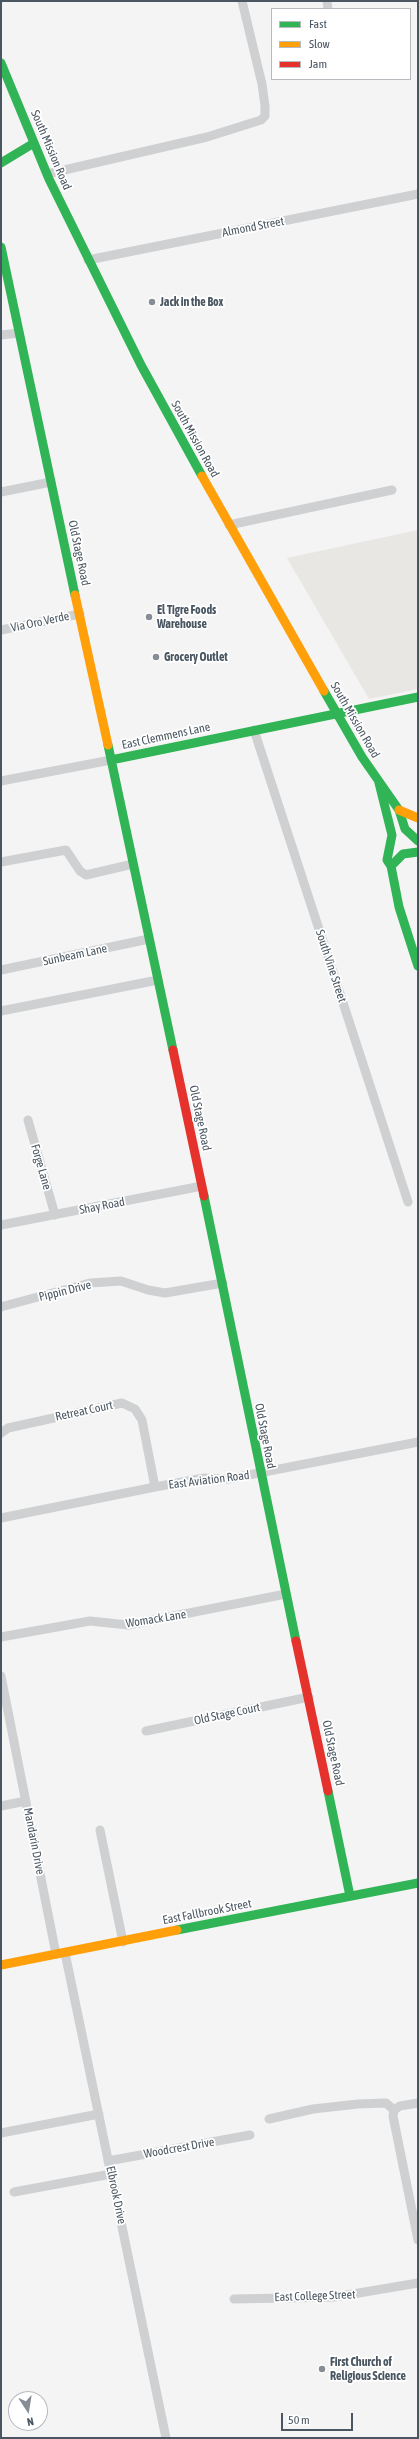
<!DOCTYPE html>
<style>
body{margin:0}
#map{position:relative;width:419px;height:2439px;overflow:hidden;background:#f4f4f4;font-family:"Asap Condensed",sans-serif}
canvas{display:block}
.frame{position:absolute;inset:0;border:2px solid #4a5661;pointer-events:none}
.legend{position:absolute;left:271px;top:8px;width:140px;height:72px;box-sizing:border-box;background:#fff;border:1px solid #b7bbc0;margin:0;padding:5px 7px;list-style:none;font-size:12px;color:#4a5661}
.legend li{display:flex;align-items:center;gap:8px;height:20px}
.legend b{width:20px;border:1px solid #b7bbc0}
.north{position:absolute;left:8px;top:2391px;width:40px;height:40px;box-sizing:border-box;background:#fff;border:1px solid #b7bbc0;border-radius:50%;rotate:168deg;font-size:11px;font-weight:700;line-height:16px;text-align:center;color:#4a5661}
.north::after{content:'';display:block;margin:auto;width:14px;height:18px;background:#868d94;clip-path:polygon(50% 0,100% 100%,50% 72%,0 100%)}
.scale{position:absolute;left:281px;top:2413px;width:72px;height:18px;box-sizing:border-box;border:2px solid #4a5661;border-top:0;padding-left:5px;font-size:12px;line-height:14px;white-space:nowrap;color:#4a5661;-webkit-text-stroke:3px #fff;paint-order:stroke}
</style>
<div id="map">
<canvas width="419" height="2439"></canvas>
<div class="frame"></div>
<ul class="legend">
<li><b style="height:5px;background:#30b455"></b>Fast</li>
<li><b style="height:5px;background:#ff9f0a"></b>Slow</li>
<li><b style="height:5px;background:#e5322d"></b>Jam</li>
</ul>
<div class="north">N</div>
<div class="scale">50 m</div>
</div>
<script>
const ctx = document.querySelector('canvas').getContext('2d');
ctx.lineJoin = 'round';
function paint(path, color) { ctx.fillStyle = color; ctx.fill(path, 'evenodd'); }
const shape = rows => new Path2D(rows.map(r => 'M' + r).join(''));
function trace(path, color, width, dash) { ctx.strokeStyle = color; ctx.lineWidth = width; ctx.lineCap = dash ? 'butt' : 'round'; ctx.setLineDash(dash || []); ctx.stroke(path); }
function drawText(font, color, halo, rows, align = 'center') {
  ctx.font = font + ' "Asap Condensed",sans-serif'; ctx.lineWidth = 3.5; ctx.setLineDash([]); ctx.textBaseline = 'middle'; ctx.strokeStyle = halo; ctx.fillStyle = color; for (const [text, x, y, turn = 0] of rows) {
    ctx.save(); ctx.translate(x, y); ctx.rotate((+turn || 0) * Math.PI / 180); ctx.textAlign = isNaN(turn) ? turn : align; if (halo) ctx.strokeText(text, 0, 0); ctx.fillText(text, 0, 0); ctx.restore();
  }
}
paint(shape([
 [418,530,418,689,369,699,287,558]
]), '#e8e7e3');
trace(shape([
 [327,1,328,9],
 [47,174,207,137,261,120,265,116,265,106,262,84,242,1],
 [88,260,418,194],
 [1,335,19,333],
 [1,492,51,482],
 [229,525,392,490],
 [1,630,80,614],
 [254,730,408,1202],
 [1,781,111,760],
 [1,862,66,850,80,871,86,875,133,864],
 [1,970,149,939],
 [1,1011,158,980],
 [28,1120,55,1215],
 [1,1225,202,1186],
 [1,1307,90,1283,121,1281,148,1290,165,1293,223,1283],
 [1,1433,8,1428,122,1403,135,1409,142,1420,155,1487],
 [1,1518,155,1487,204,1478,228,1479,418,1442],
 [1,1637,90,1621,128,1625,286,1594],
 [1,1676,56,1954],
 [146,1731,309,1697],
 [1,1806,26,1801],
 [100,1830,123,1942],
 [65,1953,166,2438],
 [394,2110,393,2116,418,2240],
 [394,2110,400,2106,418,2103],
 [269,2119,313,2109,358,2104,386,2103,394,2110],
 [1,2133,99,2114],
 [108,2161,250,2135],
 [14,2192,111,2174],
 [234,2299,335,2297,418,2283]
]), '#ced0d2', 9);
trace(shape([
 [1,63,49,179,141,365,202,476],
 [1,163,34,143],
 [1,247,75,595],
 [324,691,362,757,399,810,405,829,418,841],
 [108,745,173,1050],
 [111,760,418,697],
 [379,783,392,835,387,860,391,866,399,907,418,966],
 [391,866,403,854,418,852],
 [204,1196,296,1641],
 [328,1791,350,1896],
 [177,1930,418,1883]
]), '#30b455', 9);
trace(shape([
 [202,476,324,691],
 [75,595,108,745],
 [399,810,418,818],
 [1,1965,177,1930]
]), '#ff9f0a', 9);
trace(shape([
 [173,1050,204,1196],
 [296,1641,328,1791]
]), '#e5322d', 9);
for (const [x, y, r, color] of [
 [152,302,4,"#868d94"],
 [149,617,4,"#868d94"],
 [156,657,4,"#868d94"],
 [322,2369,4,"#868d94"]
]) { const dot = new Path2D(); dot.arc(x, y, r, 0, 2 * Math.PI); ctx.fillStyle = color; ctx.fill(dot); trace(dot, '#fff', 1.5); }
drawText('12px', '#4a5661', '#fff', [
 ["South Mission Road",51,150,67],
 ["Almond Street",253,227,-11],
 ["South Mission Road",195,439,61],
 ["Old Stage Road",79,553,78],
 ["Via Oro Verde",40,622,-12],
 ["South Mission Road",355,720,60],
 ["East Clemmens Lane",166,736,-12],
 ["Sunbeam Lane",75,955,-12],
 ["South Vine Street",331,966,72],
 ["Old Stage Road",200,1118,78],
 ["Forge Lane",41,1167,74],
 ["Shay Road",102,1206,-11],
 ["Pippin Drive",65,1291,-14],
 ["Retreat Court",84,1411,-12],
 ["Old Stage Road",265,1436,79],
 ["East Aviation Road",209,1480,-7],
 ["Womack Lane",156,1619,-9],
 ["Old Stage Court",227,1714,-12],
 ["Old Stage Road",333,1753,78],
 ["Mandarin Drive",34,1841,79],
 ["East Fallbrook Street",207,1912,-11],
 ["Woodcrest Drive",179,2148,-10],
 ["Elbrook Drive",116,2195,78],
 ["East College Street",315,2296,-2]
]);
drawText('bold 12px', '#4a5661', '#fff', [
 ["Jack in the Box",160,302],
 ["El Tigre Foods",157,610],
 ["Warehouse",157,624],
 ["Grocery Outlet",164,657],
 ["First Church of",330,2362],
 ["Religious Science",330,2376]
], 'left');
</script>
